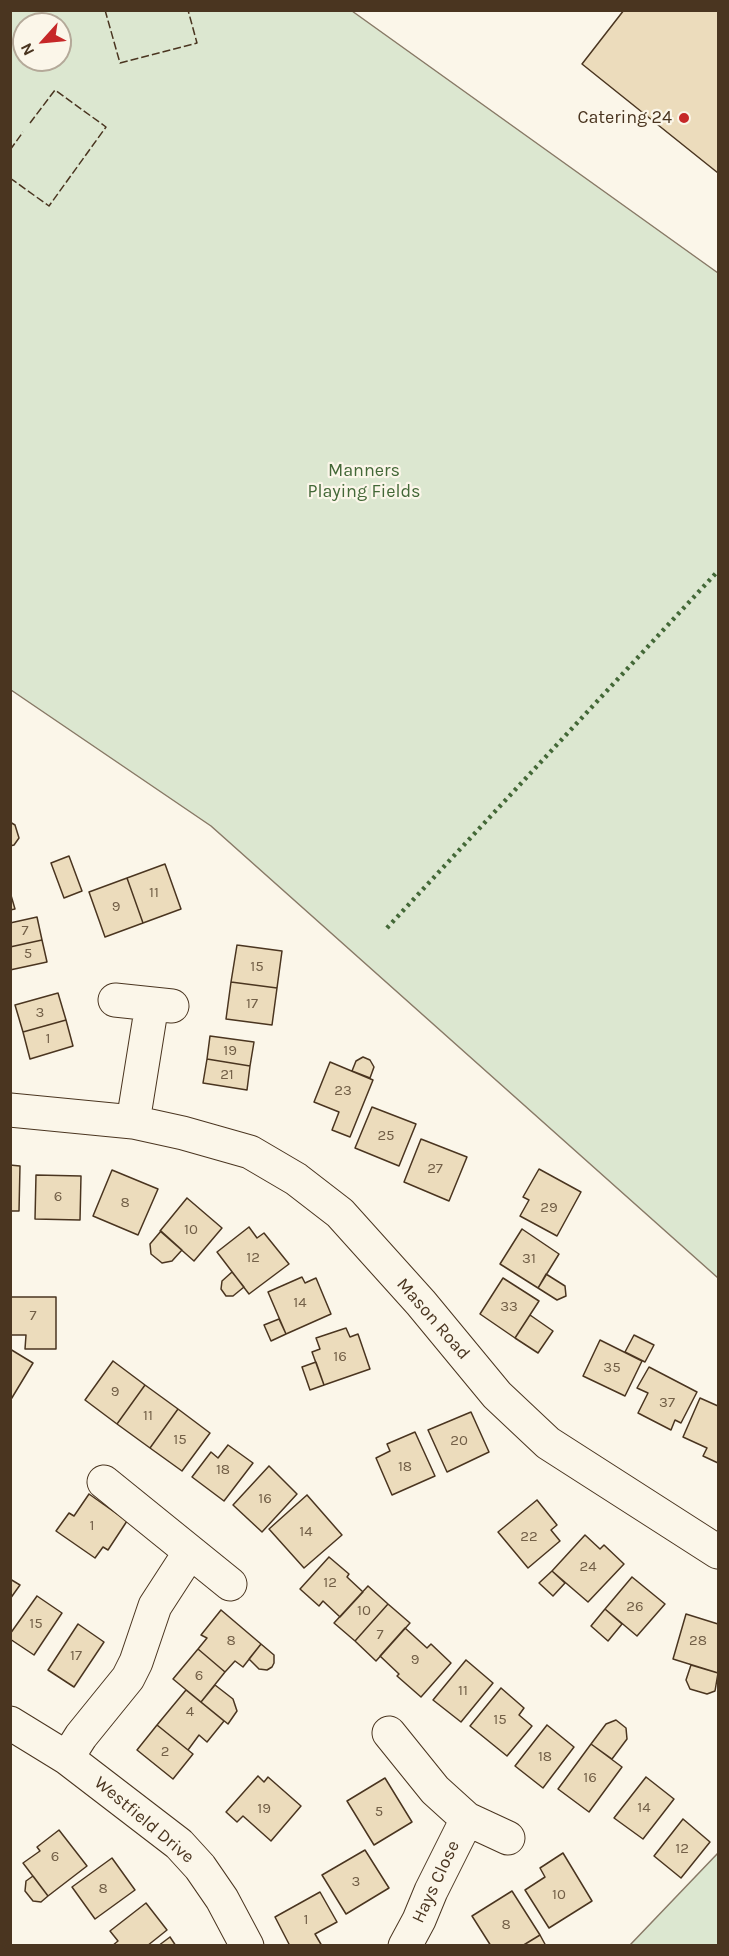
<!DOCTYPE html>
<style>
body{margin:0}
#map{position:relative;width:729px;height:1956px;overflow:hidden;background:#fbf6e9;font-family:Karla,sans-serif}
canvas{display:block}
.frame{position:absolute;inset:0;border:12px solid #4a3520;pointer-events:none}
.north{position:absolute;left:12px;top:12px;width:60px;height:60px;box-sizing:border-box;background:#fbf6e9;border:2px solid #b4a999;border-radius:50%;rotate:243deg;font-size:16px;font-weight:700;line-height:24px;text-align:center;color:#4a3520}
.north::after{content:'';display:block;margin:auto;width:21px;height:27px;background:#c62828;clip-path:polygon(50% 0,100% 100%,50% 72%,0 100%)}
</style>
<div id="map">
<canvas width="729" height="1956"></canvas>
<div class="frame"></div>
<div class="north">N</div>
</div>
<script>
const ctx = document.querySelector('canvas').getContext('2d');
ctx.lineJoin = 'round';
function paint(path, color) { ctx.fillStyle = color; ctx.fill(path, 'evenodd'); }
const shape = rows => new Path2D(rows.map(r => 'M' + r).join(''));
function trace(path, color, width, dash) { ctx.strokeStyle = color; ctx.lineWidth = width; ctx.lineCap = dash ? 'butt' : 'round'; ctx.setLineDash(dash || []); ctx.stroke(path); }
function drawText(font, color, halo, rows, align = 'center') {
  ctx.font = font + ' Karla,sans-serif'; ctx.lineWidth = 4.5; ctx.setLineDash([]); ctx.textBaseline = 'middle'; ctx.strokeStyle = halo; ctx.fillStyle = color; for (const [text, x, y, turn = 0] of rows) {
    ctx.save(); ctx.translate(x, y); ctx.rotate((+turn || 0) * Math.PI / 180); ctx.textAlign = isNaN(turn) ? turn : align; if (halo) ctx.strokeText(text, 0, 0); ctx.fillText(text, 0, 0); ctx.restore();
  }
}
const green = shape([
 [10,11,352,11,718,273,718,1278,211,826,11,690,10,11],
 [24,24,60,24,60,60,24,60,24,24],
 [718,1853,718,1945,630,1945,718,1853]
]);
paint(green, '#dce7d0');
trace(green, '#887966', 1.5);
const building = shape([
 [624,10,718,10,718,173,582,64,624,10],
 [10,822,15,825,19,838,14,845,10,846,10,822],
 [69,856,82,891,64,898,51,863,69,856],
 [165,864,181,909,143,923,127,878,165,864],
 [127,878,143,923,105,937,89,892,127,878],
 [10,892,15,909,10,910,10,892],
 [37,917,42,940,10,947,10,923,37,917],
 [42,940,47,962,10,970,10,947,42,940],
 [237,945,282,951,277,988,231,982,237,945],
 [231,982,277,988,272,1025,226,1019,231,982],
 [58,993,66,1020,23,1032,15,1005,58,993],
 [66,1020,73,1046,30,1059,23,1032,66,1020],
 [210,1036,254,1042,250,1066,207,1059,210,1036],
 [363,1057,370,1060,374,1067,370,1078,352,1071,356,1061,363,1057],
 [207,1059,250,1066,247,1090,203,1083,207,1059],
 [330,1062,373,1080,350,1137,332,1130,339,1112,314,1102,330,1062],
 [372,1107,416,1124,399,1166,355,1148,372,1107],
 [421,1139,467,1157,449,1201,404,1182,421,1139],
 [10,1165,20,1166,19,1211,10,1211,10,1165],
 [539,1169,581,1192,557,1236,520,1216,529,1200,523,1197,539,1169],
 [112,1170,158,1189,138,1235,93,1216,112,1170],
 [36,1175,81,1176,80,1220,35,1219,36,1175],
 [187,1198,222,1228,194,1261,160,1231,187,1198],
 [249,1227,257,1238,264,1233,289,1264,249,1294,217,1252,249,1227],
 [522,1229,559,1254,538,1288,500,1264,522,1229],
 [161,1231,182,1250,172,1261,162,1263,151,1254,150,1244,161,1231],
 [232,1272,244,1287,233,1296,226,1296,221,1289,222,1281,232,1272],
 [546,1274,565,1286,566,1296,557,1300,538,1288,546,1274],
 [302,1277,305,1283,316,1278,331,1314,286,1334,268,1292,302,1277],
 [503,1278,539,1301,515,1338,480,1314,503,1278],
 [10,1297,56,1297,56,1349,25,1349,26,1335,10,1335,10,1297],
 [530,1315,553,1331,538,1353,515,1338,530,1315],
 [279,1319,286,1334,271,1341,264,1325,279,1319],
 [346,1328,350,1337,358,1334,370,1369,324,1385,312,1352,320,1349,316,1338,346,1328],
 [634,1335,654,1345,645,1362,625,1352,634,1335],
 [600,1340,642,1361,625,1396,583,1376,600,1340],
 [10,1349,33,1363,10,1401,10,1349],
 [113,1361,145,1385,117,1424,85,1400,113,1361],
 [316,1362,324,1385,310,1390,302,1367,316,1362],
 [649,1367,697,1392,681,1423,675,1420,671,1430,638,1413,648,1393,637,1388,649,1367],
 [145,1385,178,1409,150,1448,117,1424,145,1385],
 [700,1398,718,1406,718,1463,703,1456,707,1448,683,1437,700,1398],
 [178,1409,210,1433,182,1471,150,1448,178,1409],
 [471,1412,489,1452,447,1472,428,1430,471,1412],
 [415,1432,435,1476,392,1495,376,1458,390,1451,387,1444,415,1432],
 [228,1445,253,1463,224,1501,192,1477,211,1452,218,1458,228,1445],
 [269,1466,297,1494,262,1532,233,1505,269,1466],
 [89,1494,127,1521,108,1550,103,1547,95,1558,56,1531,69,1513,74,1516,89,1494],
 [307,1495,342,1535,304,1568,269,1529,307,1495],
 [537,1500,557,1525,551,1530,560,1541,528,1568,498,1532,537,1500],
 [585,1535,600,1549,604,1545,624,1564,588,1602,552,1571,585,1535],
 [329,1557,349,1574,347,1577,363,1592,340,1617,323,1601,319,1606,300,1589,329,1557],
 [552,1571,565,1583,553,1596,539,1583,552,1571],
 [632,1577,665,1604,637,1636,605,1609,632,1577],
 [10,1579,20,1585,10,1599,10,1579],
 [368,1586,388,1604,355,1641,334,1623,368,1586],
 [37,1596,62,1613,34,1655,10,1639,10,1634,37,1596],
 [388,1604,410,1623,376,1661,355,1641,388,1604],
 [605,1609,622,1624,608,1641,591,1626,605,1609],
 [221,1610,261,1644,243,1667,235,1661,225,1672,198,1649,207,1638,201,1635,221,1610],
 [686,1614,718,1624,718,1673,673,1659,686,1614],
 [78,1624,104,1642,74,1687,48,1670,78,1624],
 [405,1628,427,1648,431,1644,451,1663,421,1697,397,1676,399,1674,380,1656,405,1628],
 [261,1644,274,1655,274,1663,272,1667,267,1670,259,1669,249,1659,261,1644],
 [198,1649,225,1672,201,1702,173,1679,198,1649],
 [466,1660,493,1683,461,1722,433,1700,466,1660],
 [691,1665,718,1673,715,1691,707,1694,690,1689,686,1680,691,1665],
 [215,1685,233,1699,237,1711,228,1724,201,1702,215,1685],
 [501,1688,524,1708,519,1715,532,1726,507,1756,470,1726,501,1688],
 [186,1690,224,1721,207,1742,199,1735,188,1750,157,1725,186,1690],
 [616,1720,626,1728,627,1739,612,1759,591,1744,606,1724,616,1720],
 [157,1725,193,1754,173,1779,137,1750,157,1725],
 [547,1725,574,1747,543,1788,515,1766,547,1725],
 [591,1744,622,1767,589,1812,558,1789,591,1744],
 [258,1776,264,1782,268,1777,301,1806,271,1841,243,1816,237,1822,226,1812,258,1776],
 [646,1777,674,1799,643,1839,614,1818,646,1777],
 [385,1778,412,1822,374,1845,347,1801,385,1778],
 [683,1819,710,1842,681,1878,654,1856,683,1819],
 [59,1830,87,1866,48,1896,23,1863,40,1851,37,1847,59,1830],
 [365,1850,389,1888,346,1914,322,1875,365,1850],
 [563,1853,592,1901,549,1928,525,1890,545,1877,540,1868,563,1853],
 [112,1858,135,1890,95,1919,72,1887,112,1858],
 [33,1876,48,1896,41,1902,33,1901,25,1891,26,1881,33,1876],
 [512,1891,540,1935,522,1946,491,1946,472,1916,512,1891],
 [320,1892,337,1922,315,1934,322,1946,290,1946,275,1917,320,1892],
 [146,1903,167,1930,147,1946,112,1946,118,1941,110,1931,146,1903],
 [540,1935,546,1946,522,1946,540,1935],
 [170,1937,176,1946,158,1946,170,1937]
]);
paint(building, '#ecdcbc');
trace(building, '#4a3520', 1.5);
const street = shape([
 [115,1000,172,1006],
 [10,1110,133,1122,183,1133,250,1152,296,1179,340,1213,421,1303,497,1395,548,1443,718,1552],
 [133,1122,152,1004],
 [104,1482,230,1584],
 [10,1723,67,1758,179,1844,200,1867,222,1899,247,1946],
 [389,1733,435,1790,467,1819,508,1838],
 [67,1758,81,1736,128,1678,136,1662,155,1606,190,1552],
 [405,1946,419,1920,431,1891,467,1819]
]);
trace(street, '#4a3520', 35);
trace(street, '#fbf6e9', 33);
trace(shape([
 [387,928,718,571]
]), '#436837', 4.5, [3, 4.5]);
trace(shape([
 [105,10,120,63,197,43,188,10],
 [10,150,23,132],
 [10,178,49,206,106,127,55,90,30,123]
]), '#4a3520', 1.5, [8, 3]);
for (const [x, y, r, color] of [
 [684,118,6,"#c62828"]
]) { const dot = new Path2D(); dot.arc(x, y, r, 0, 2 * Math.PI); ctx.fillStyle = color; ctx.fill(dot); trace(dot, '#fbf6e9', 2); }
drawText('15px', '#725f47', null, [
 ["11",154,893],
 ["9",116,907],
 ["7",25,931],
 ["5",28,954],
 ["15",257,967],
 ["17",252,1004],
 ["3",40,1013],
 ["1",48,1039],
 ["19",230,1051],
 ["21",227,1075],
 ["23",343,1091],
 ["25",386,1136],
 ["27",435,1169],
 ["6",58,1197],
 ["8",125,1203],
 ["29",549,1208],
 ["10",191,1230],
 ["12",253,1258],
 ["31",529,1259],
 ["14",300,1303],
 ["33",509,1307],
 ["7",33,1316],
 ["16",340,1357],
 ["35",612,1368],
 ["9",115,1392],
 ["37",667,1403],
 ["11",148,1416],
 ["15",180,1440],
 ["20",459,1441],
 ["18",405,1467],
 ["18",223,1470],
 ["16",265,1499],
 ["1",92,1526],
 ["14",306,1532],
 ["22",529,1537],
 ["24",588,1567],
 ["12",330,1583],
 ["26",635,1607],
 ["10",364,1611],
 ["15",36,1624],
 ["7",380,1635],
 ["8",231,1641],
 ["28",698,1641],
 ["17",76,1656],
 ["9",415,1660],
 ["6",199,1676],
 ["11",463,1691],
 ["4",190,1712],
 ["15",500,1720],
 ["2",165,1752],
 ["18",545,1757],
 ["16",590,1778],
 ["14",644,1808],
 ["19",264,1809],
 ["5",379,1812],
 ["12",682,1849],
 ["6",55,1857],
 ["3",356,1882],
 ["8",103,1889],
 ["10",559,1895],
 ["1",306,1920],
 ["8",506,1925]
]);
drawText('18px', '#4a3520', '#fbf6e9', [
 ["Catering 24",672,118]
], 'right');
drawText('18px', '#436837', '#fbf6e9', [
 ["Manners",364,471],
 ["Playing Fields",364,492]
]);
drawText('18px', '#4a3520', '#fbf6e9', [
 ["Mason Road",433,1319,49],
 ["Westfield Drive",144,1820,40],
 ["Hays Close",436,1882,-65]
]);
</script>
